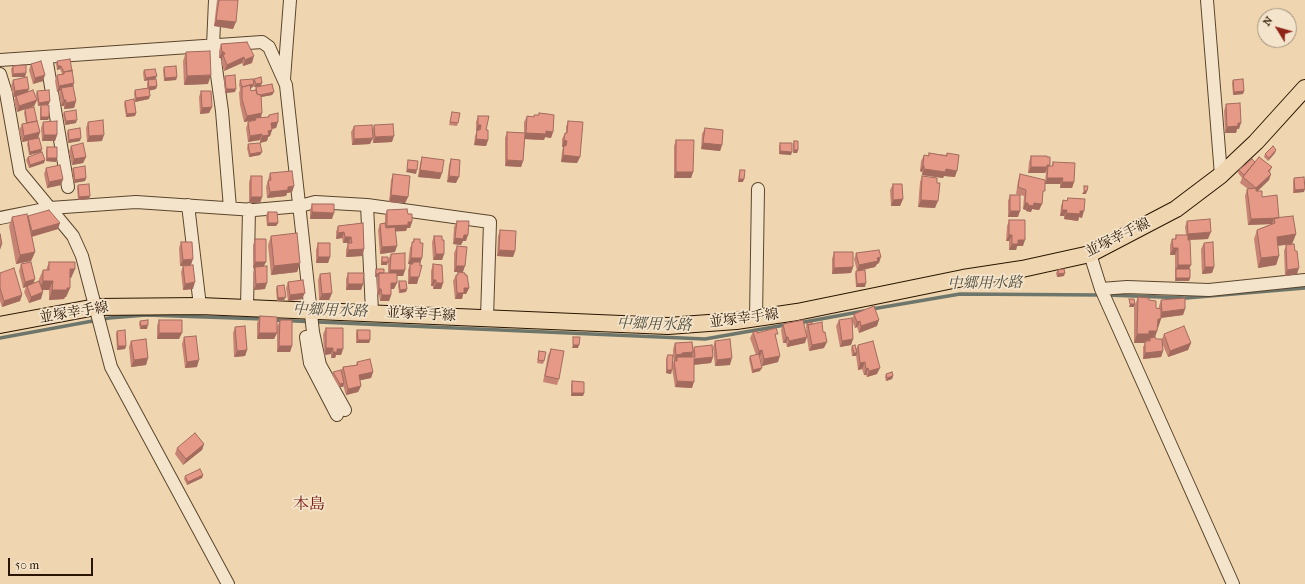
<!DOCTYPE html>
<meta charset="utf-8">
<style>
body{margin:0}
#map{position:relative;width:1305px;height:584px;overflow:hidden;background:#efd6b0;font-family:"IM FELL French Canon",serif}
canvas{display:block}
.north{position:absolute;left:1257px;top:8px;width:40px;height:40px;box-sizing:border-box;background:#f5e4cc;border:1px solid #a3917a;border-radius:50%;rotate:307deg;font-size:11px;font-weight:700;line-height:16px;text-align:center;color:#291500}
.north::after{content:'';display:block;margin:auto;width:14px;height:18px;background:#8f2418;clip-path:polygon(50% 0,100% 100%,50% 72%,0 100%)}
.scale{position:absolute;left:8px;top:558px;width:85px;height:18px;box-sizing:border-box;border:2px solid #291500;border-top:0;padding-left:5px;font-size:12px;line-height:14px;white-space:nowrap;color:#291500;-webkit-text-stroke:3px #f5e4cc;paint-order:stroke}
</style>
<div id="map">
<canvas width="1305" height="584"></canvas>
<div class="north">N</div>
<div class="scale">50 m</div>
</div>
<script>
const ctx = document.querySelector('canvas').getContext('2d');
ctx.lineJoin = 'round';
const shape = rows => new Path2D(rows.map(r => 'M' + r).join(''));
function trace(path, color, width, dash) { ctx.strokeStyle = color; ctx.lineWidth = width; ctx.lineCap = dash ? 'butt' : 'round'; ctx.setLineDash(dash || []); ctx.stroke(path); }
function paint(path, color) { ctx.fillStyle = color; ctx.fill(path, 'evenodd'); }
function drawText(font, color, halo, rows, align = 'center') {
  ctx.font = font + ' "IM FELL French Canon","Noto Serif JP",serif'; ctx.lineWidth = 3.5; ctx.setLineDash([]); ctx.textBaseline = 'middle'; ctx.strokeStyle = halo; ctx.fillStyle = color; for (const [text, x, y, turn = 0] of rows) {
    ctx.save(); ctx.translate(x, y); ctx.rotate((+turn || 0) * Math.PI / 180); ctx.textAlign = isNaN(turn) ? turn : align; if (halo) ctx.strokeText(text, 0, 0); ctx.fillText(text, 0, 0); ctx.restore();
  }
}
trace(shape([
 [1107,295,1186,298,1305,288],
 [872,309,960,294,1100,295],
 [273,320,705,339,785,325],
 [799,323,864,311],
 [0,338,109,318,146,315,263,319]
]), '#6e766c', 3.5);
const minor = shape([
 [215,0,213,46,222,111,230,208],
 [1207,0,1221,175],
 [46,57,68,187],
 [0,60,262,42,269,47,286,85,313,332,320,365,345,410],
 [0,74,6,93,20,172,73,236,82,256,111,367,228,584],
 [284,79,290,0],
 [188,205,200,306],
 [367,205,372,312],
 [0,218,50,208,136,202,254,210,300,206,315,202,367,205,490,222,487,318],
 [1090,254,1101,289,1233,584],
 [1101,289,1127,287,1209,290,1305,280],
 [247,307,249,209],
 [756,318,758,189],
 [306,337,310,363,337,415]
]);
const major = shape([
 [0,325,96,307,200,306,668,326,736,321,797,312,963,278,1022,269,1090,254,1176,209,1221,175,1256,142,1305,88]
]);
trace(minor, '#5a452c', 14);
trace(major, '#291500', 18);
trace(minor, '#f5e4cc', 12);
trace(major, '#efd6b0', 16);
paint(shape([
 [217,0,238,0,233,29,214,26],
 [247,42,252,63,243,66,242,63,224,71,221,61,222,58,219,58,219,51,221,44],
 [186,52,208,84,184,85,183,61],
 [57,61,74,83,73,86,76,101,74,108,64,109,64,106,61,106,59,94,60,91,57,92,55,81,57,75,62,74,60,69,57,70,56,64],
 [31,64,43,81,33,84,29,70],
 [13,66,26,73,25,77,12,77,11,69],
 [164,67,177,77,176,80,164,81,163,70],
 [144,70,157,76,155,79,157,86,156,89,149,90,149,99,135,102,134,93,135,90,147,88,147,83,148,80,144,81,143,73],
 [225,76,235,92,225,93,224,79],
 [254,79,261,86,274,92,272,95,261,97,262,113,261,118,268,117,269,115,278,122,276,128,272,129,272,130,270,136,268,137,267,141,260,143,260,140,248,142,246,128,248,122,254,121,255,120,244,122,240,105,239,93,240,90,239,84,240,80,253,81],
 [254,85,254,87,256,87,255,90,251,91,251,88,253,87],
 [13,80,37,100,34,106,17,112,14,102,15,97,13,97,11,86],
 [1233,80,1244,91,1243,94,1233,95,1232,83],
 [37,91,49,104,41,105,49,117,48,120,40,120,40,108,41,105,38,106,36,94],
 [201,91,212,107,209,113,200,114,199,97],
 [125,101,136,113,135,116,126,117,124,104],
 [1226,104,1239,129,1237,129,1236,133,1225,133,1224,111],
 [25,109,37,121,40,132,38,138,42,149,41,152,29,155,27,144,28,141,22,142,19,131,22,124,26,123,24,113],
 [64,112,76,123,65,125,63,115],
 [452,112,458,123,457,126,449,125],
 [539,113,553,132,551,138,545,137,544,140,525,139,523,161,521,167,505,166,505,138,507,132,524,133,524,122,527,116,534,117,534,115,539,115],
 [478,116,486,130,488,140,486,146,474,145,475,136,477,131,476,131,476,122],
 [568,121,580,157,577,163,561,162,562,152,563,147,562,147,562,139,565,133,566,133,566,127],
 [43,122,57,135,55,141,42,141,41,128],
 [88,122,102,141,87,142,86,128],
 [374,125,392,142,373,143,372,131],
 [354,126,370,144,352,145,351,132],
 [705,128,722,145,720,151,701,149,702,134],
 [68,130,80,141,68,143,67,133],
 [676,140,693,172,691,178,674,178,674,146],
 [794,141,798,150,797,153,793,153,793,144],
 [780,143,791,155,779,154,779,146],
 [248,144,262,152,260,155,249,157,247,148],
 [71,146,86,157,83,163,72,165,69,152],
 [47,147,56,162,46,161,46,150],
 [929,153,946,155,947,153,955,177,944,176,943,178,922,175,922,172,920,171,921,161,924,155,928,156],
 [1275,153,1268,161,1264,157,1265,154],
 [1031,156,1049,166,1052,166,1053,162,1074,182,1072,188,1060,188,1060,184,1045,184,1046,171,1045,173,1028,173,1029,162],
 [28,157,45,160,44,163,29,168,26,160],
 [422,157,440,179,418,177,420,163],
 [451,159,456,183,447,182,449,165],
 [1255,162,1272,167,1270,172,1271,174,1269,180,1258,191,1279,218,1296,234,1292,244,1278,246,1279,256,1276,265,1258,268,1254,239,1257,230,1271,224,1248,225,1245,196,1247,189,1248,189,1240,183,1242,178,1238,173,1239,170],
 [46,168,63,179,61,185,47,188,44,174],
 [73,168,86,178,85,181,74,183,72,171],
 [740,170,743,182,738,182,739,173],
 [270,173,294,186,292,192,287,193,286,196,267,198,266,187],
 [393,174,408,197,405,203,389,202,391,180],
 [1020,174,1042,197,1042,204,1039,210,1032,209,1031,212,1026,211,1026,210,1023,209,1024,196,1020,195,1018,217,1008,217,1008,201,1010,195,1020,195,1016,194,1018,181],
 [251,176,262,197,260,203,249,203,249,182],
 [922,176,935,208,918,207,920,182],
 [1294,178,1304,192,1293,193,1293,181],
 [893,184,903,199,900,206,891,206,890,190],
 [78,185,89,199,78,200,77,188],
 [1068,198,1082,218,1079,217,1078,221,1064,219,1064,216,1060,216,1061,206,1063,200,1067,201],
 [312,204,332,219,310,219,310,210],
 [387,210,408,214,412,222,410,228,407,228,406,231,395,231,395,252,380,254,378,230,380,224,385,223,385,216],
 [268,212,278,223,276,226,267,226,266,215],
 [28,216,58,229,32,237,35,252,31,261,16,264,9,226,12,217],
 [1009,220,1023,246,1017,246,1016,250,1009,250,1009,241,1006,241,1007,226],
 [457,221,466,241,463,241,461,245,453,244,454,227],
 [1187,221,1208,239,1188,240,1190,278,1189,281,1175,281,1175,255,1170,255,1170,245,1172,239,1175,239,1176,235,1186,235,1185,227],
 [363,223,364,249,362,256,346,257,346,250,348,243,349,243,343,243,342,238,336,239,336,232,338,226],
 [500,230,515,251,513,257,497,256,498,236],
 [271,236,300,263,297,272,271,275,268,245],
 [434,236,442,240,444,254,442,260,433,260,432,242],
 [255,239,264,267,265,289,254,290,253,273,255,268,253,268,253,245],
 [414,239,420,264,417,284,408,284,408,270,410,264,412,264,408,264,410,248],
 [181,242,191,265,180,266,179,248],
 [318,243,330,257,328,263,316,263,316,250],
 [1204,243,1214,267,1212,273,1202,274,1201,249],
 [1286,245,1297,274,1285,276,1284,251],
 [457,246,463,272,454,272,454,253],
 [834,252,853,267,851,273,832,274,832,259],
 [856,253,879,263,877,264,875,267,858,271,865,287,856,287,855,274,856,271,857,271,854,259],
 [391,254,405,270,403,276,397,276,394,289,391,289,391,295,389,301,380,301,379,295,377,295,377,277,375,277,375,272,376,269,384,273,388,273,388,260],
 [382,257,387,265,381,265,381,260],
 [49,262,75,269,71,278,70,278,70,288,66,297,65,297,64,299,49,300,49,290,42,290,41,299,29,303,24,292,26,287,23,288,19,271,21,264,34,283,39,283,39,279,43,270,46,270],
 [433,264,443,283,441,289,433,289,433,286,431,286,431,271],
 [183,266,193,289,183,290,181,272],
 [1058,270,1064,276,1057,277,1056,273],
 [458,272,465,275,469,288,466,294,463,294,462,299,455,299,453,281,456,275,457,275],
 [0,273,22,295,20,301,2,307,0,301],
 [348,273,363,284,361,290,346,290,346,279],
 [320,274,332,293,329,300,319,300,318,280],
 [399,281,407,289,406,292,399,293,398,285],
 [288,282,302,299,288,301,286,288],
 [277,286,284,300,277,301,276,289],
 [1138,297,1149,300,1156,308,1159,309,1159,306,1161,300,1185,309,1183,315,1161,318,1155,337,1156,339,1162,339,1164,334,1191,343,1188,350,1168,357,1162,343,1163,351,1161,357,1143,359,1143,347,1145,343,1134,343,1134,307],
 [854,314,877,326,859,333,857,327,855,328,852,321,853,339,851,345,840,347,836,326,839,320,852,319],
 [260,316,277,333,274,339,257,339,257,323],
 [159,320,179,339,157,339,157,326],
 [280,320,292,346,290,352,277,352,277,327],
 [140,321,147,329,140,329,139,324],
 [807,323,812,324,824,348,809,351,806,331,807,328,806,329,806,326],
 [783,324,805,343,787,347,786,343,783,343,781,330],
 [235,327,247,350,245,356,234,357,233,333],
 [326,328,343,349,341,355,336,355,335,358,331,358,331,354,324,355,323,334],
 [357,330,370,340,369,343,356,343,356,333],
 [117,331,126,346,125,349,117,350,116,334],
 [753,332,776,338,778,362,762,366,760,356,759,356,760,371,752,373,749,359,750,356,756,355,750,338],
 [184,337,197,367,185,368,182,344],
 [131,341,148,358,146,365,131,367,129,347],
 [715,341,730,365,715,366,713,347],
 [675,343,693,350,694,347,713,357,711,363,694,365,692,388,675,387,672,368,671,374,666,373,666,360,667,357,673,355,673,349],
 [673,356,674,361,675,361,674,361,672,367],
 [858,345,877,374,867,377,866,375,864,375,862,369,858,370,856,355,856,356,852,356,851,349,852,346,856,349],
 [551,349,559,379,557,385,543,382,548,355],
 [539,351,544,361,543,364,537,363],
 [357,362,373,372,371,378,360,380,361,386,358,392,346,395,343,385,343,387,339,387,332,375,333,372,341,371,343,367,356,365],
 [886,374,893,376,892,379,886,381,885,377],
 [572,381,584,393,583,396,571,396,571,385],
 [204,444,202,450,183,465,175,454,177,448],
 [203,475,202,478,187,485,184,479,185,476]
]), '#c78474');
paint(shape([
 [216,20,236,22,233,29,214,26],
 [222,52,224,52,222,58,219,58],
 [254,56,252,63,243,66,245,60],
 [244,57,242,63,224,71,227,65],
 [58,66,61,66,60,69,57,70],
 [26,73,25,77,12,77,13,74],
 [45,75,43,81,33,84,35,78],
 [211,75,208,84,184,85,187,76],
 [157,76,155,79,144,81,146,78],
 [177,77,176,80,164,81,165,78],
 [74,83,72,89,61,88,60,91,57,92,59,86],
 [262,83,261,86,254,87,256,84],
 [254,84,253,87,242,90,242,87],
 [157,86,156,89,148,91,149,87],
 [29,89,27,95,16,96,15,97,13,97,15,91],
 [226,89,236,89,235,92,225,93],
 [1244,91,1243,94,1233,95,1234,92],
 [274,92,272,95,256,98,258,95],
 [150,96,149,99,135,102,136,98],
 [37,100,34,106,17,112,19,106],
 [64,100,66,100,64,106,61,106],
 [50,101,49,104,38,106,39,103],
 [76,101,74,108,64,109,66,103],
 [212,107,209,113,200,114,202,108],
 [136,113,135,116,126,117,127,114],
 [262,113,260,119,255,118,255,120,244,122,247,116],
 [41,117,49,117,48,120,40,120],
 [77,120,76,123,65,125,66,121],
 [278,122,276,128,269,129,271,123],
 [1238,123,1241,123,1239,129,1237,129,1236,133,1225,133,1227,127],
 [478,125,481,125,478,131,476,131],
 [272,130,270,136,268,137,267,141,260,143,262,136,268,131],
 [546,131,553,132,551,138,545,137,544,140,523,139,526,133],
 [40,132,38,138,22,142,24,136],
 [262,134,260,140,248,142,250,136],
 [44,135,57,135,55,141,42,141],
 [104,135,102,141,87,142,89,136],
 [394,136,392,142,373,143,375,137],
 [81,138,80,141,68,143,69,140],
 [373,138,370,144,352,145,354,139],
 [476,139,488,140,486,146,474,145],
 [564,140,567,141,565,147,562,147],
 [703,143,722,145,720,151,701,149],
 [42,149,41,152,29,155,30,152],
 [794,150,798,150,797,153,793,153],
 [1276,150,1275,153,1268,161,1269,158],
 [780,151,792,152,791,155,779,154],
 [262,152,260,155,249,157,250,154],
 [563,155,580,157,577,163,561,162],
 [86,157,83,163,72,165,74,159],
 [47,158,57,158,56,162,46,161],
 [45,160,44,163,29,168,30,165],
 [507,160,523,161,521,167,505,166],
 [923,165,924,166,922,172,920,171],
 [1047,165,1050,165,1048,171,1048,166,1045,173,1028,173,1031,167],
 [407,169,417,170,416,174,406,172],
 [924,169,946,169,957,171,955,177,944,176,943,178,922,175],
 [420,170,442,173,440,179,418,177],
 [676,172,693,172,691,178,674,178],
 [1271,174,1269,180,1254,194,1256,188],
 [449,176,459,177,456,183,447,182],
 [86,178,85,181,74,183,75,180],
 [1047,178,1063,178,1060,184,1045,184],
 [63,179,61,185,47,188,49,182],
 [739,179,744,179,743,182,738,182],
 [1062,182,1074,182,1072,188,1060,188],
 [294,186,292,192,287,193,286,196,267,198,270,192,288,187],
 [1305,189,1304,192,1293,193,1295,190],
 [1084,191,1087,191,1086,194,1082,194],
 [391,195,408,197,405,203,389,202],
 [90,196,89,199,78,200,79,197],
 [251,197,262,197,260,203,249,203],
 [903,199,900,206,891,206,893,200],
 [921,200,938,201,935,208,918,207],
 [1025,203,1028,203,1026,210,1023,209],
 [1034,203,1042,204,1039,210,1032,209,1031,212,1026,211,1028,205],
 [1062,210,1067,210,1064,216,1060,216],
 [1010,211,1020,211,1018,217,1008,217],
 [1080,211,1084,211,1082,218,1079,217,1078,221,1064,219,1066,213],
 [312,212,334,213,332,219,310,219],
 [1274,218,1272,224,1248,225,1251,219,1279,218,1275,223],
 [408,222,412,222,410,228,407,228,406,231,385,232,387,226],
 [60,223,58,229,30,237,32,231],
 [268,223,278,223,276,226,267,226],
 [344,232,342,238,336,239,338,233],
 [1211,232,1208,239,1186,240,1188,234],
 [1296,234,1292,244,1274,246,1277,237],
 [464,235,468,235,466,241,463,241,461,245,453,244,455,238],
 [1009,235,1012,235,1009,241,1006,241],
 [345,237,351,237,349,243,343,243],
 [1018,240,1025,240,1023,246,1017,246,1016,250,1009,250,1012,244],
 [2,244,0,250,0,245],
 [397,246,395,252,380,254,382,247],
 [1173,248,1178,248,1175,255,1170,255],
 [364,249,362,256,346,257,348,250],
 [499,250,515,251,513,257,497,256],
 [35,252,31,261,16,264,20,255],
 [436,254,444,254,442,260,433,260],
 [1279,256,1276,265,1258,268,1261,258],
 [318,257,330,257,328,263,316,263],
 [881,257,879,263,877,264,875,267,857,271,859,265],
 [411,258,422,258,420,264,413,264,413,262,412,264,408,264],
 [193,259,191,265,180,266,183,260],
 [255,262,266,262,263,268,253,268],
 [382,262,388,262,387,265,381,265],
 [300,263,297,272,271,275,274,266],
 [1178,265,1191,265,1188,271,1176,269,1175,271],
 [456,266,465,266,463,272,454,272],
 [853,267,851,273,832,274,834,268],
 [1205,267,1214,267,1212,273,1202,274],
 [1299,268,1297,274,1285,276,1287,270],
 [70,269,75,269,71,278,66,278],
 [390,270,405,270,403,276,388,276],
 [1065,273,1064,276,1057,277,1058,274],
 [376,274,379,274,377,277,375,277],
 [410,277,419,277,417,284,408,284],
 [1176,278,1190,278,1189,281,1175,281],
 [35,279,33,285,27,286,26,287,23,288,25,282],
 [433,280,436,280,433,286,431,286],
 [43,281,53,281,49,290,39,290],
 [195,282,193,289,183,290,185,284],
 [267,283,265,289,254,290,256,284],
 [391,283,397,283,394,289,389,289],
 [436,283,443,283,441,289,433,289],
 [866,283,865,287,856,287,857,284],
 [348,284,363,284,361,290,346,290],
 [67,288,70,288,66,297,65,297,64,299,49,300,52,290],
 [464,288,469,288,466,294,463,294,462,299,455,299,457,293],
 [379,289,381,289,379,295,377,295],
 [407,289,406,292,399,293,400,290],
 [43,292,41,299,29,303,31,297],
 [305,293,302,299,288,301,290,295],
 [332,293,329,300,319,300,322,294],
 [22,295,20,301,2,307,4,301],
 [382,295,391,295,389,301,380,301],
 [286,297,284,300,277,301,278,298],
 [1130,304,1135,304,1134,307,1129,307],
 [1185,309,1183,315,1160,318,1162,312],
 [1158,319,1161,319,1158,328],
 [879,320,877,326,859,333,861,326],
 [860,321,857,327,855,328,857,322],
 [148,325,147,329,140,329,141,326],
 [1149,331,1157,331,1154,340,1150,338,1149,340,1147,340,1145,343,1145,341,1145,343,1134,343,1137,334],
 [159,333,182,333,179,339,157,339],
 [259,333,277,333,274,339,257,339],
 [786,337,788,337,786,343,783,343],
 [807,337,805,343,787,347,789,341],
 [853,339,851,345,840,347,842,341],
 [358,340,370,340,369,343,356,343],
 [827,342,824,348,809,351,812,345],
 [1191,343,1188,350,1168,357,1170,351],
 [573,345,579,345,578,348,572,348],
 [118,346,126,346,125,349,117,350],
 [279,346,292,346,290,352,277,352],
 [326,348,333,348,331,354,324,355],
 [337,349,343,349,341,355,336,355,335,358,331,358,333,352],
 [247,350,245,356,234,357,237,351],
 [762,350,760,356,756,357,759,351],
 [1163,351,1161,357,1143,359,1145,353],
 [693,352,691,358,677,357,675,361,674,361,676,355,682,353],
 [854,353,857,353,856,356,852,356],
 [780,356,778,362,762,366,764,359],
 [713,357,711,363,692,365,694,359],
 [148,358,146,365,131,367,134,360],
 [732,358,730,365,715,366,717,360],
 [199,360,197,367,185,368,187,362],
 [865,362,862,369,858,370,860,363],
 [762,368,760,371,752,373,753,370],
 [868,368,866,375,864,375,866,369],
 [880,368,877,374,867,377,869,371],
 [667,370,672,370,671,374,666,373],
 [373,372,371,378,357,381,359,375],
 [893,376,892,379,886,381,887,378],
 [677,381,694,382,692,388,675,387],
 [344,383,343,387,339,387,340,384],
 [361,386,358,392,346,395,348,389],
 [572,393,584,393,583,396,571,396],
 [204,444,202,450,183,465,186,459],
 [203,475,202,478,187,485,188,482]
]), '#a26b5e');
const building = shape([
 [219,0,238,0,236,22,216,20,219,0],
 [247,42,254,56,245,60,244,57,227,65,223,55,225,54,224,52,222,52,221,44,247,42],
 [210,51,211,75,187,76,186,52,210,51],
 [70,59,72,71,64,72,61,66,58,66,57,61,70,59],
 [41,61,45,75,35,78,31,64,41,61],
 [26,65,26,73,13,74,13,66,26,65],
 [176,66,177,77,165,78,164,67,176,66],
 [155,69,157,76,146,78,144,70,155,69],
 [72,70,74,83,59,86,57,75,64,74,64,72,72,70],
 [235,75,236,89,226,89,225,76,235,75],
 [27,77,29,89,15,91,13,80,27,77],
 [261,77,262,83,256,84,254,79,261,77],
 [156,79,157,86,149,87,148,80,156,79],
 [253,79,254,84,242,87,240,80,253,79],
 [1243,79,1244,91,1234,92,1233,80,1243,79],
 [272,84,274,92,260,95,257,94,256,87,272,84],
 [250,85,251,91,256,90,257,94,261,95,262,113,247,116,242,99,242,87,250,85],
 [73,86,76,101,66,103,66,100,64,100,61,88,73,86],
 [149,88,150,96,136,98,135,90,149,88],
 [33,90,37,100,19,106,16,96,33,90],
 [49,90,50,101,39,103,37,91,49,90],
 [201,91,211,91,212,107,202,108,201,91],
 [134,99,136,113,127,114,125,101,134,99],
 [1240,103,1241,123,1238,123,1238,126,1227,127,1226,104,1240,103],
 [41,105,49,105,49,117,41,117,41,105],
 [34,107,37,121,27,123,25,109,34,107],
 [76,110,77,120,66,121,64,112,76,110],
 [452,112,460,113,458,123,450,122,452,112],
 [278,113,278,122,271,123,272,130,268,131,269,135,262,136,262,134,250,136,248,122,256,120,255,118,269,117,269,115,278,113],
 [539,113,548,114,554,115,553,132,546,131,546,134,526,133,527,116,534,117,534,115,539,115,539,113],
 [478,116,489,116,486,130,488,130,488,140,476,139,477,130,480,130,481,125,478,125,478,116],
 [103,120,104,135,89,136,88,122,103,120],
 [37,121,40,132,24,136,22,124,37,121],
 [57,121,57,135,44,135,43,122,57,121],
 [568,121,583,122,580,157,563,155,564,145,566,146,567,141,564,140,565,133,567,133,568,121],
 [393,124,394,136,375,137,374,125,393,124],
 [372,125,373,138,354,139,354,126,372,125],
 [80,128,81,138,69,140,68,130,80,128],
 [705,128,723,130,722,145,703,143,705,128],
 [507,132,525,133,523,161,507,160,507,132],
 [39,138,42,149,30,152,28,140,39,138],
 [676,140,694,140,693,172,676,172,676,140],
 [794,141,798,141,798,150,794,150,794,141],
 [83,143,86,157,74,159,71,146,83,143],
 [260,143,262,152,250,154,248,144,260,143],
 [780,143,792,143,792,152,780,151,780,143],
 [1273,146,1276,150,1269,158,1265,154,1273,146],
 [47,147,57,147,57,158,47,158,47,147],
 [42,152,45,160,30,165,28,157,42,152],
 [929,153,947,156,947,153,959,155,957,171,946,169,945,172,924,169,924,166,923,165,924,155,929,156,929,153],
 [1031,156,1047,156,1047,157,1050,157,1050,165,1047,165,1047,167,1031,167,1031,156],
 [422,157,444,160,442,173,420,170,422,157],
 [1259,157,1272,167,1268,171,1271,174,1256,188,1243,177,1259,157],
 [451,159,460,160,459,177,449,176,451,159],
 [1252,159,1255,162,1244,175,1239,170,1252,159],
 [408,160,418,161,417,170,407,169,408,160],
 [1053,162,1075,163,1074,182,1062,182,1063,178,1047,178,1048,166,1053,166,1053,162],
 [60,165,63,179,49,182,46,168,60,165],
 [85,166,86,178,75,180,73,168,85,166],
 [740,170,745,170,744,179,739,179,740,170],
 [292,171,294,186,288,187,288,190,270,192,268,181,271,180,270,173,292,171],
 [393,174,410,176,408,197,391,195,393,174],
 [1020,174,1045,180,1045,191,1043,191,1042,204,1034,203,1033,206,1028,205,1028,203,1025,203,1026,190,1018,187,1020,174],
 [251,176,262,176,262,197,251,197,251,176],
 [922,176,937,178,937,183,940,183,938,201,921,200,922,176],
 [1304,177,1305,189,1295,190,1294,178,1304,177],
 [89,184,90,196,79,197,78,185,89,184],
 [893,184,902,184,903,199,893,200,893,184],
 [1084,186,1088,186,1087,191,1084,191,1084,186],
 [1256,188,1256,191,1262,191,1262,197,1277,195,1279,218,1251,219,1247,189,1256,188],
 [1010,195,1020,195,1020,211,1010,211,1010,195],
 [1068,198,1085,199,1084,211,1080,211,1080,214,1066,213,1067,210,1062,210,1063,200,1067,201,1068,198],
 [312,204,334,204,334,213,312,212,312,204],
 [407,209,408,214,412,214,412,222,408,222,408,225,387,226,387,210,407,209],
 [49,210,60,223,32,231,28,216,49,210],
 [268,212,277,212,278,223,268,223,268,212],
 [27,214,35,252,20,255,12,217,27,214],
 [1293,216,1296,234,1277,237,1279,256,1261,258,1257,230,1275,223,1274,218,1293,216],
 [1210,219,1211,232,1188,234,1187,221,1210,219],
 [1009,220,1025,220,1025,240,1018,240,1018,244,1012,244,1012,235,1009,235,1009,220],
 [457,221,469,221,468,235,464,235,463,239,455,238,457,221],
 [363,223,364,249,348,250,348,243,352,243,351,237,345,237,344,232,338,233,338,226,363,223],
 [385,223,386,228,395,227,397,246,382,247,380,224,385,223],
 [500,230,516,231,515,251,499,250,500,230],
 [297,233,300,263,274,266,271,236,297,233],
 [0,234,2,244,0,245,0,234],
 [1176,235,1188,235,1188,240,1190,240,1191,265,1178,265,1178,248,1173,248,1172,239,1176,239,1176,235],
 [434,236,442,236,442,240,444,240,444,254,436,254,434,236],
 [255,239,266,239,266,262,255,262,255,239],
 [414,239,420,239,420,243,423,243,422,258,411,258,412,242,414,242,414,239],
 [181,242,192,242,193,259,183,260,181,242],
 [1213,242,1214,267,1205,267,1204,243,1213,242],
 [318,243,330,243,330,257,318,257,318,243],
 [1294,244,1295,251,1297,251,1299,268,1287,270,1286,245,1294,244],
 [457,246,467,247,465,266,456,266,457,246],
 [879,250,881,257,877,258,878,261,859,265,856,253,879,250],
 [834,252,853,252,853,267,834,268,834,252],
 [405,253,405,270,390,270,391,254,405,253],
 [382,257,388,257,388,262,382,262,382,257],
 [31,262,35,279,25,282,21,264,31,262],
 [49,262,75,262,75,269,70,269,70,288,67,288,67,290,52,290,53,281,43,281,43,270,49,270,49,262],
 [413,262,420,262,420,266,422,265,419,277,410,277,410,264,413,264,413,262],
 [433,264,442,265,443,283,436,283,436,280,433,280,433,264],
 [193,265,195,282,185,284,183,266,193,265],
 [267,266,267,283,256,284,255,267,267,266],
 [14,268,22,295,4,301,0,288,0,273,14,268],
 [376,269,384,269,384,273,379,273,379,274,376,274,376,269],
 [1064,269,1065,273,1058,274,1058,270,1064,269],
 [1176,269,1190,269,1190,278,1176,278,1176,269],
 [865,270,866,283,857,284,856,271,865,270],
 [458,272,465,273,465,275,467,275,469,288,464,288,464,293,457,293,456,275,458,275,458,272],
 [330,273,332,293,322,294,320,274,330,273],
 [348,273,364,273,363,284,348,284,348,273],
 [379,273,397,273,397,283,391,283,391,295,382,295,381,289,379,289,379,273],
 [303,280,305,293,290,295,288,282,303,280],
 [39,281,43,292,31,297,27,286,39,281],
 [399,281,406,281,407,289,400,290,399,281],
 [284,285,286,297,278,298,277,286,284,285],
 [1138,297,1149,298,1149,300,1156,301,1156,308,1161,309,1161,319,1158,319,1157,331,1149,331,1149,334,1137,334,1138,297],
 [1185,298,1185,309,1162,312,1161,300,1185,298],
 [1129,299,1134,299,1135,304,1130,304,1129,299],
 [874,306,879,320,861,326,860,321,857,322,854,314,874,306],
 [260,316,277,317,277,333,259,333,260,316],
 [852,318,853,339,842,341,839,320,852,318],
 [148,320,148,325,141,326,140,321,148,320],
 [159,320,182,320,182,333,159,333,159,320],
 [280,320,292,320,292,346,279,346,280,320],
 [803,320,807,337,789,341,788,337,786,337,783,324,803,320],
 [812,322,812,324,807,325,807,323,812,322],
 [822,322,823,332,825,332,827,342,812,345,808,325,822,322],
 [245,326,247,350,237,351,235,327,245,326],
 [1184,326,1191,343,1170,351,1164,334,1184,326],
 [326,328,343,328,343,349,337,349,337,352,333,352,333,348,326,348,326,328],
 [776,328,778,334,775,334,780,356,764,359,762,350,759,351,753,332,757,331,757,333,776,328],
 [125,330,126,346,118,346,117,331,125,330],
 [357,330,370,330,370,340,358,340,357,330],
 [196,336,199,360,187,362,184,337,196,336],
 [573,337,580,337,579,345,573,345,573,337],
 [1155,337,1156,339,1162,339,1163,351,1145,353,1145,341,1150,341,1150,338,1155,337],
 [146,339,148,358,134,360,131,341,146,339],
 [730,339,732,358,717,360,715,341,730,339],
 [873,341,880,368,869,371,868,368,866,369,865,362,860,363,858,345,873,341],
 [692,342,693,352,682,353,682,354,676,355,675,343,692,342],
 [712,345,713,357,694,359,694,382,677,381,674,361,677,361,677,357,695,357,694,347,712,345],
 [855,345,857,353,854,353,852,346,855,345],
 [551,349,564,351,559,379,545,376,551,349],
 [539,351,546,352,544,361,538,360,539,351],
 [759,354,762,368,753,370,750,356,759,354],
 [668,355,673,355,672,370,667,370,667,357,668,355],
 [370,359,373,372,359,375,361,386,348,389,343,367,358,365,357,362,370,359],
 [341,370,344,383,340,384,333,372,341,370],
 [892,372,893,376,887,378,886,374,892,372],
 [572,381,584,382,584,393,572,393,572,381],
 [195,433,204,444,186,459,177,448,195,433],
 [200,469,203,475,188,482,185,476,200,469]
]);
paint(building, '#e79987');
trace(building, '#a26b5e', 1);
drawText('14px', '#291500', '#f5e4cc', [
 ["並塚幸手線",1118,238,-26],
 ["並塚幸手線",74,313,-9],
 ["並塚幸手線",421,315,3],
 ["並塚幸手線",744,319,-7]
]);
drawText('italic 15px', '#514e3f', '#f5e4cc', [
 ["中郷用水路",985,284,-1],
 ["中郷用水路",330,311,2],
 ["中郷用水路",654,325,2]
]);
drawText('16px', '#7a1f14', '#f5e4cc', [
 ["本島",309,505]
]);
</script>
